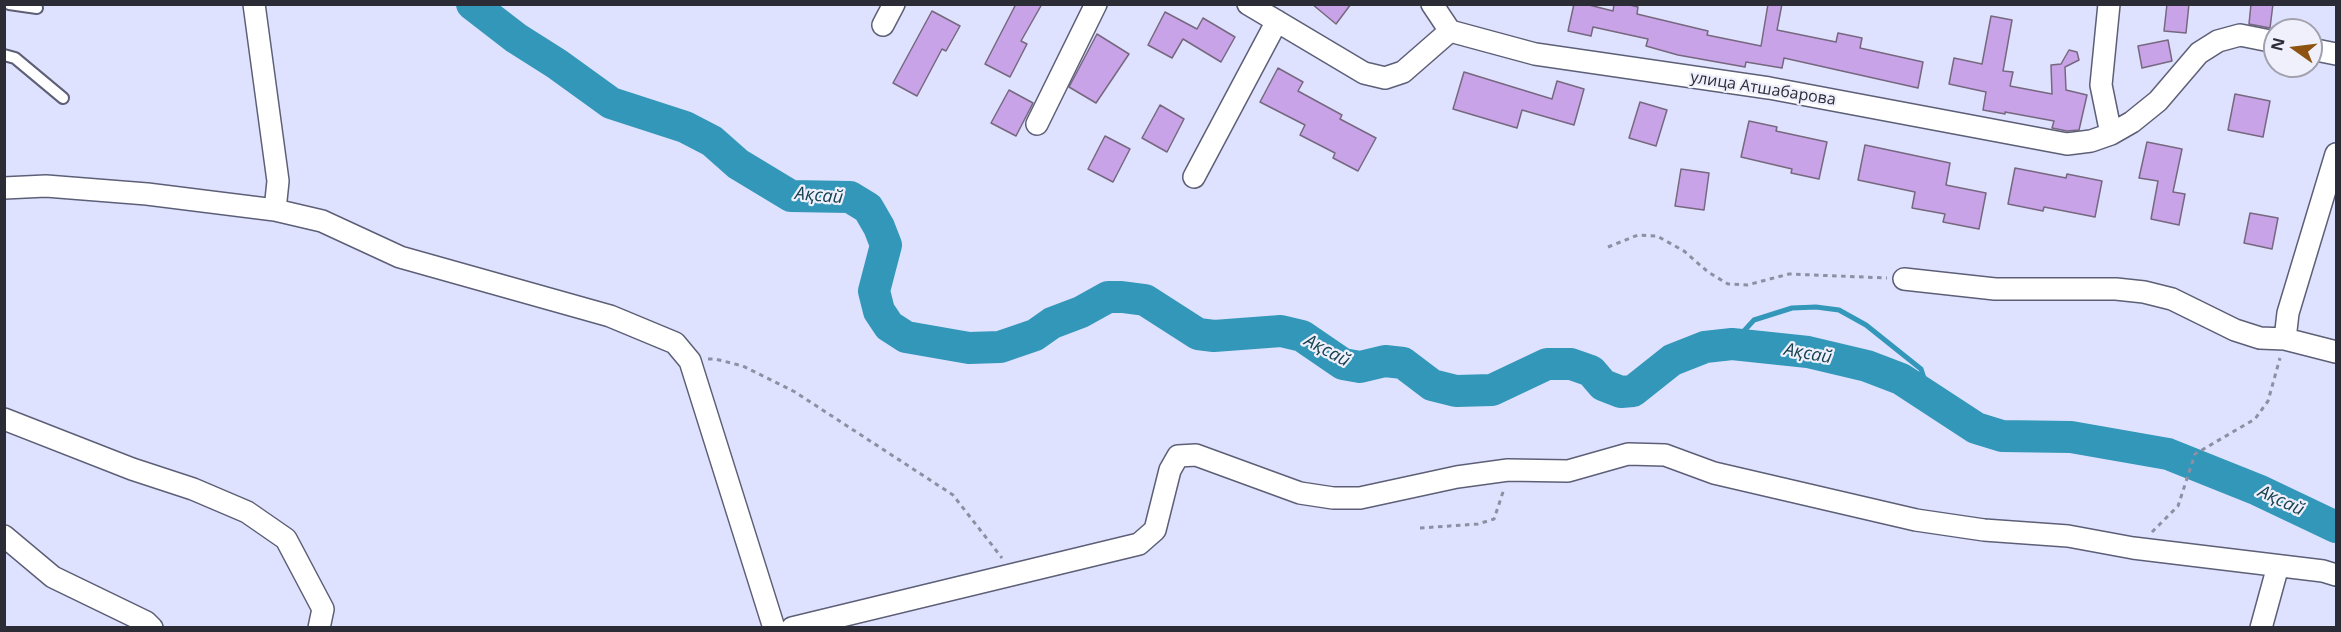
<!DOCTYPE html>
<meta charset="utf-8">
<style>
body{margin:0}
#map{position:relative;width:2341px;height:632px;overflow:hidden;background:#dfe2fe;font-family:"Open Sans",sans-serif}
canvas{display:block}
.frame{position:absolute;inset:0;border:6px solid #2c2c37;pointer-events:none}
.north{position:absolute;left:2263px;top:18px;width:60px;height:60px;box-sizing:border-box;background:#eff0fc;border:2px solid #a1a2ad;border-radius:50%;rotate:284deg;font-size:16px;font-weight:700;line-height:24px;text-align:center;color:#2c2c37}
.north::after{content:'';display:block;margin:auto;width:21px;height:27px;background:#8e5310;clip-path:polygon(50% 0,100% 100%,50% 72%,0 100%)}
</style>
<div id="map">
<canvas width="2341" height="632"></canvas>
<div class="frame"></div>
<div class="north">N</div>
</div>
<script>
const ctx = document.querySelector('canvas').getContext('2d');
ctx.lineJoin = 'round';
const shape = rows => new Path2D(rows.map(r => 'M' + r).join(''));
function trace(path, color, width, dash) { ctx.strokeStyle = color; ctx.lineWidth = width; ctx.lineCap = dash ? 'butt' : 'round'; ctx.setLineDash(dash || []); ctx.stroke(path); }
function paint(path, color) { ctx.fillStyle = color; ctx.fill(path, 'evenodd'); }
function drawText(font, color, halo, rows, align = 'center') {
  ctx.font = font + ' "Open Sans",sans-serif'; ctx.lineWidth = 4.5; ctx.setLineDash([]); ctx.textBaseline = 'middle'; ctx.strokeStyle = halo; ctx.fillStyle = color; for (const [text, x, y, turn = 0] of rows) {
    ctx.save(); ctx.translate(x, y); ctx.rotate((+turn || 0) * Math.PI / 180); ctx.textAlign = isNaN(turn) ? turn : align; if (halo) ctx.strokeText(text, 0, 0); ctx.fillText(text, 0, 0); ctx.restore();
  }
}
trace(shape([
 [1732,344,1754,320,1792,308,1816,307,1839,310,1866,325,1921,369,1931,399]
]), '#3397ba', 5);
trace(shape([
 [472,4,516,38,557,64,611,103,685,127,712,141,738,164,791,196,850,197,868,208,879,227,886,245,874,291,879,311,889,326,906,337,969,348,1000,347,1035,335,1052,323,1081,312,1108,297,1122,297,1145,300,1198,334,1214,336,1281,331,1302,336,1343,364,1360,367,1385,361,1403,363,1432,385,1456,391,1492,390,1547,364,1571,364,1591,371,1603,385,1621,392,1633,391,1672,360,1705,347,1732,344,1808,352,1867,366,1901,379,1976,428,2002,436,2071,437,2168,454,2258,490,2336,527]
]), '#3397ba', 32);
const building = shape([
 [1016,4,1042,4,1021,41,1027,44,1010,77,985,64,1016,4],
 [1312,4,1351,4,1336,24,1312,4],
 [1574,4,1585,4,1613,11,1614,4,1626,4,1638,7,1637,14,1708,31,1707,35,1761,46,1768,4,1782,4,1777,30,1836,42,1838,33,1862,38,1860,48,1923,62,1918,88,1784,58,1782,68,1746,62,1745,67,1678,55,1646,46,1648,39,1593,27,1591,36,1568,31,1574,4],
 [2167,4,2189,4,2186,33,2164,31,2167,4],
 [2251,4,2273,4,2270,28,2249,24,2251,4],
 [932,11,960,26,946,51,942,49,917,96,893,83,932,11],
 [1165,12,1197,29,1203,18,1235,37,1221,62,1183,39,1172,58,1148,45,1165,12],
 [1991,16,2012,20,2003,71,2013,72,2010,86,2052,94,2051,65,2061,64,2069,50,2077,52,2079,60,2065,67,2066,90,2087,95,2079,130,2067,131,2052,128,2054,121,2005,112,2005,114,1983,110,1986,92,1949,84,1954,58,1982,64,1991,16],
 [1097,34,1129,54,1096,103,1069,87,1097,34],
 [2168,40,2172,61,2142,68,2138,46,2168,40],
 [1278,68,1303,82,1298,91,1342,115,1340,119,1376,138,1358,171,1333,158,1335,153,1300,135,1305,125,1260,102,1278,68],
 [1464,72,1552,99,1557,81,1584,89,1574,125,1522,110,1517,128,1453,109,1464,72],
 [1009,90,1033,103,1016,136,991,123,1009,90],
 [2235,94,2270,101,2263,137,2228,130,2235,94],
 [1640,102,1667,110,1656,146,1629,138,1640,102],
 [1160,105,1184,119,1167,152,1142,138,1160,105],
 [1749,121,1777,127,1776,131,1827,142,1819,179,1791,173,1792,169,1741,157,1749,121],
 [1105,136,1130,149,1113,182,1088,169,1105,136],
 [2147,142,2182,149,2173,192,2185,194,2179,225,2151,219,2158,181,2139,178,2147,142],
 [1865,145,1950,163,1946,185,1986,193,1979,229,1943,222,1945,214,1912,208,1915,192,1858,180,1865,145],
 [2015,168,2066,178,2067,174,2102,181,2095,217,2044,207,2043,211,2008,204,2015,168],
 [1681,169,1709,173,1704,210,1675,206,1681,169],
 [2250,213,2278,218,2272,249,2244,243,2250,213]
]);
paint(building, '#c9a3e7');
trace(building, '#75687f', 1.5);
const lane = shape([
 [9,4,37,8],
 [4,55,15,58,63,98]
]);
const street = shape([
 [254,4,278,181,275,210],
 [1248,4,1364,73,1385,78,1403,72,1450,31,1535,54,1769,88,2067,144,2091,141,2111,134,2132,122,2158,101,2199,53,2218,41,2240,35,2275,42],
 [1432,4,1450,31],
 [2109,4,2101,85,2111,134],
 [883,25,894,4],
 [2311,49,2336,54],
 [1037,124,1096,4],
 [1194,177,1277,21],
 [4,188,46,186,147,194,275,210,322,221,400,257,610,316,675,343,690,361,774,628],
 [1904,279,1995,289,2116,289,2144,292,2172,299,2235,330,2260,338,2285,339,2336,352],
 [2285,339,2288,313,2336,154],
 [4,419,132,469,193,489,247,512,286,539,323,609,319,628],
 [4,536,53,577,146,622,152,628],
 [792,628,1139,544,1155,530,1170,470,1178,456,1196,455,1300,493,1333,498,1360,498,1457,477,1508,470,1568,471,1628,454,1665,455,1714,473,1916,520,1984,530,2068,536,2133,548,2323,571,2336,575],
 [2261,628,2278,566]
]);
trace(lane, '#5d5f77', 14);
trace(street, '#5d5f77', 24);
trace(shape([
 [1608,247,1638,235,1657,236,1684,251,1708,272,1728,284,1747,285,1789,274,1887,278],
 [708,359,715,359,743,366,795,392,953,495,1002,558],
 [1420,528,1478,524,1494,519,1504,489],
 [2152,532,2178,506,2195,454,2255,419,2268,401,2280,358]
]), '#8e8fa3', 3, [4.5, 4.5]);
trace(lane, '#fff', 10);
trace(street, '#fff', 21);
drawText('16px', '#2c2c37', '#eff0fc', [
 ["улица Атшабарова",1763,89,9]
]);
drawText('italic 18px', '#164150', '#eff0fc', [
 ["Ақсай",819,196,5],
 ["Ақсай",1327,351,28],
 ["Ақсай",1808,354,10],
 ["Ақсай",2281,501,25]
]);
</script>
